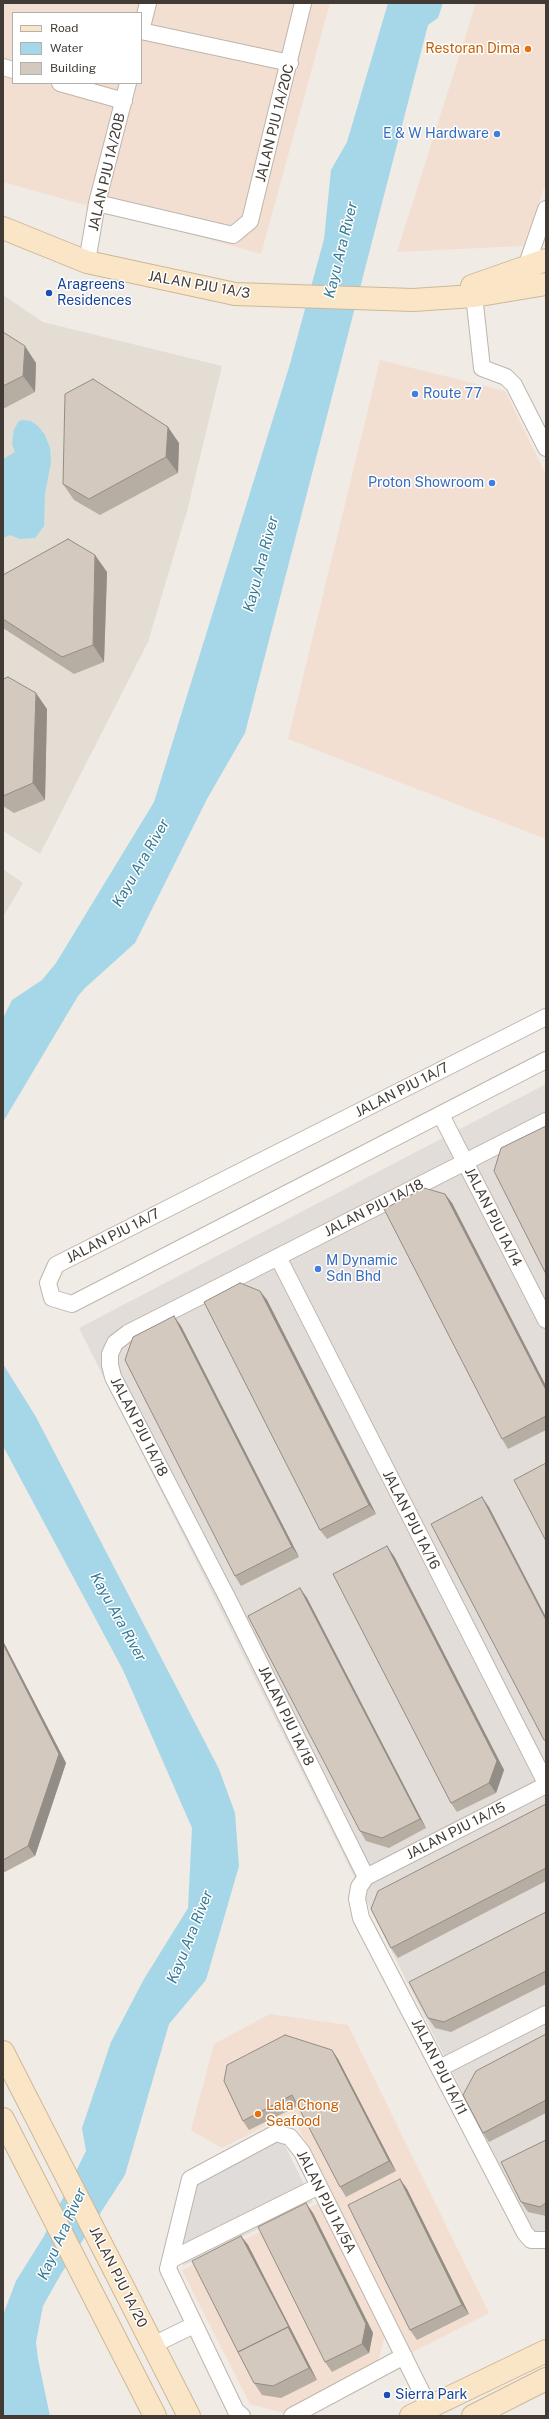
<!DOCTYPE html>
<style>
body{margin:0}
#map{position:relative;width:549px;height:2419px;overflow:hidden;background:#f1ebe5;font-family:"Public Sans",sans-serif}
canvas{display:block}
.frame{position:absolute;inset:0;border:4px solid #423b35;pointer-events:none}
.legend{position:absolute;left:12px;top:12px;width:130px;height:72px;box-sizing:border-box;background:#fff;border:1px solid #b3b1ae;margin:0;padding:5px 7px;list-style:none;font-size:12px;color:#423b35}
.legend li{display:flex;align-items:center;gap:8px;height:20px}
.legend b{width:20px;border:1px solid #b3b1ae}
</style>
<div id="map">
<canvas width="549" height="2419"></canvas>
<div class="frame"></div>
<ul class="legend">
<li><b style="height:5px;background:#fae6c6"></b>Road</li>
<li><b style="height:11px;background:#a5d7e9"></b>Water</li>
<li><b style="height:11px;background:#d4c9be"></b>Building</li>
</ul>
</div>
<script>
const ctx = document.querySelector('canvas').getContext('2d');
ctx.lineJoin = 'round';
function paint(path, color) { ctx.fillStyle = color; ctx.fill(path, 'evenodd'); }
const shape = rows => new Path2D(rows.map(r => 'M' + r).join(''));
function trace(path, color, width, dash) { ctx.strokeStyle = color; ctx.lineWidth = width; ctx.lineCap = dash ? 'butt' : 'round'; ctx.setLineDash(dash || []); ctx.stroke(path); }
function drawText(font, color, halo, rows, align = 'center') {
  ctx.font = font + ' "Public Sans",sans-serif'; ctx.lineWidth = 3; ctx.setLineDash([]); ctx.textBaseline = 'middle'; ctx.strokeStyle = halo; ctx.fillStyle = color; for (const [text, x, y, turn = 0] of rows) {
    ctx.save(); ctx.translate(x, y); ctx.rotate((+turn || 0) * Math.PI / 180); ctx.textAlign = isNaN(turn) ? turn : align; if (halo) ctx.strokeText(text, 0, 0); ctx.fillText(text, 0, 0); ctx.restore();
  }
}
paint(shape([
 [3,295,43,322,222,366,187,511,148,642,40,854,3,831],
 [3,869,23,883,3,917]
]), '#e4ddd3');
paint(shape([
 [3,3,330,3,261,254,3,182],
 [13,13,141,13,141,83,13,83],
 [476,3,546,3,546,183,523,246,397,252],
 [380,360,505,391,546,475,546,839,288,739],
 [270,2014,348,2025,489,2313,411,2353,291,2113,222,2148,191,2130,214,2044],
 [320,2202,386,2332,377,2364,283,2413,250,2404,182,2270]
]), '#f2dfd1');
paint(shape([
 [546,1084,546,2230,534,2235,79,1328]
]), '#e3ddda');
paint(shape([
 [271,2141,284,2144,313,2202,183,2266,182,2232,197,2180]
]), '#dfdcda');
paint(shape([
 [388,3,443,3,438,18,428,25,245,733,207,799,135,943,85,988,78,996,3,1122,3,1018,12,1000,42,980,56,963,154,802,290,364,324,239,331,170,347,142],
 [23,420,31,421,38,426,45,435,50,448,51,462,45,493,44,526,35,538,20,539,10,535,3,538,3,459,15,452,12,444,14,429,19,421],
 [3,1364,36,1417,219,1769,235,1813,239,1866,206,1980,169,2024,125,2175,61,2274,43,2306,36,2342,38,2359,50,2416,3,2416,3,2315,16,2281,44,2236,86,2151,82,2128,111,2042,144,1979,188,1908,192,1828,123,1670,3,1446]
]), '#a5d7e9');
const street = shape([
 [141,31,290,63],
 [141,31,148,3],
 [3,67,13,70],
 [60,83,124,101],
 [97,203,233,235,250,221,303,3],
 [87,262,97,203,128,83],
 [526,267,546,209],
 [473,286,482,368,506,377,514,385,546,448],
 [546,1017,56,1265,48,1283,52,1298,72,1304,546,1060],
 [441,1115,546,1320],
 [278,1257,546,1783],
 [546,1785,366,1877,359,1887,357,1899,361,1918,525,2233,531,2240,546,2240],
 [366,1877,229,1601,113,1377,110,1365,110,1354,115,1343,128,1333,546,1121],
 [440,2068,546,2014],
 [170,2260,319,2186],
 [153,2345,194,2325],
 [242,2416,236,2411,168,2269,190,2179,276,2133,290,2137,302,2152,429,2407],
 [292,2416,404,2356]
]);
const secondary = shape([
 [3,228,87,262,235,294,413,300,474,296,546,284],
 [472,286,546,260],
 [3,2052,189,2416],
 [3,2119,155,2416],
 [411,2416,546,2351],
 [473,2416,546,2379]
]);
trace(street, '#beb5ab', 18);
trace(secondary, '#cdb897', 24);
trace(street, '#fff', 16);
trace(secondary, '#fae6c6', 22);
paint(shape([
 [3,332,36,363,35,392,3,409],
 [179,443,178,473,100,515,74,500,63,484],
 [107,572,104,662,74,674,3,628,3,575],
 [3,679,47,709,45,800,14,813,3,806],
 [445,1194,452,1203,546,1386,546,1430,508,1449,502,1439],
 [260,1291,267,1300,376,1514,327,1539,320,1530],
 [181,1326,299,1557,241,1586,235,1576],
 [394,1556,504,1770,496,1793,457,1812,451,1803],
 [300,1588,307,1598,426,1828,389,1848,366,1841,360,1831],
 [3,1641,66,1763,35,1856,3,1873],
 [546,1804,546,1881,398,1958,391,1948],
 [546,1912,546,1984,451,2032,435,2028,428,2018],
 [546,2034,546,2113,489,2142,483,2133],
 [332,2050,338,2059,396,2171,346,2197,340,2187,298,2106,249,2130,243,2121],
 [546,2140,546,2216,528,2212,521,2202],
 [400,2179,407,2189,469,2314,417,2340,410,2330],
 [313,2213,373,2333,369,2353,332,2372,325,2362],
 [241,2236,248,2245,317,2380,281,2398,262,2395,254,2383]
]), '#b6ada3');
paint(shape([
 [25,346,36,363,35,392,23,376],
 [168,427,179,443,178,473,166,457],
 [95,555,107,572,104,662,93,645],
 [36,693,47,709,45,800,33,783],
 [445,1194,452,1203,546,1386,546,1390],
 [260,1291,267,1300,376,1514,369,1505],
 [174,1316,181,1326,299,1557,292,1547],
 [482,1497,489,1507,546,1617,546,1620],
 [387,1546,394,1556,504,1770,496,1793,489,1783],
 [300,1588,307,1598,426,1828,420,1819],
 [3,1641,66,1763,35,1856,28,1846],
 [332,2050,338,2059,396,2171,389,2161],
 [400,2179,407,2189,469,2314,462,2305],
 [306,2203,313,2213,373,2333,369,2353,362,2344],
 [241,2236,248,2245,317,2380,309,2368]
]), '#948d85');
const building = shape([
 [3,332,25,346,23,376,3,386,3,332],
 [93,379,168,427,166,457,89,499,63,484,65,394,93,379],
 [68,539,95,555,93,645,62,657,3,619,3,575,68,539],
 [8,677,36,693,33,783,3,796,3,679,8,677],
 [546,1126,546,1274,494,1171,501,1148,546,1126],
 [424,1188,445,1194,546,1390,546,1416,502,1439,384,1209,424,1188],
 [240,1283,260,1291,369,1505,320,1530,204,1302,240,1283],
 [174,1316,292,1547,235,1576,125,1360,133,1337,174,1316],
 [546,1463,546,1541,514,1480,546,1463],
 [482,1497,546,1620,546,1740,544,1740,431,1524,482,1497],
 [387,1546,497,1761,489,1783,451,1803,333,1574,387,1546],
 [300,1588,420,1819,382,1838,360,1831,248,1616,300,1588],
 [3,1644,59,1754,28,1846,3,1860,3,1644],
 [546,1804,546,1868,391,1948,371,1909,378,1891,546,1804],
 [546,1912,546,1971,444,2022,428,2018,409,1982,546,1912],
 [546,2034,546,2100,483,2133,463,2095,476,2071,546,2034],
 [285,2035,332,2050,389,2161,340,2187,292,2095,243,2121,224,2081,227,2065,285,2035],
 [546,2140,546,2203,540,2207,521,2202,501,2162,546,2140],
 [400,2179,462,2305,410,2330,348,2205,400,2179],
 [306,2203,366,2324,362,2344,325,2362,258,2227,306,2203],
 [241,2236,290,2329,288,2327,238,2352,192,2261,241,2236],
 [288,2327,309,2368,273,2386,254,2383,238,2352,288,2327]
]);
paint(building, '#d4c9be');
trace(building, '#948d85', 1);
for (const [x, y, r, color] of [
 [528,49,4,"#e8710a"],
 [497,134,4,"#3f7fe0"],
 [49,293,4,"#1a4fb4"],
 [415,394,4,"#3f7fe0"],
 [492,483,4,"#3f7fe0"],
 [318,1269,4,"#3f7fe0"],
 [258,2114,4,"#e8710a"],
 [387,2395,4,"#1a4fb4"]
]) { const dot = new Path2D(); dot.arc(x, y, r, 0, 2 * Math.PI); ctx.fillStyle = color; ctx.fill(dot); trace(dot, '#fff', 1.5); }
drawText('14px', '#c56008', '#fff', [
 ["Restoran Dima",520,49],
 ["Lala Chong",266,2106,"left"],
 ["Seafood",266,2122,"left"]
], 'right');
drawText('14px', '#423b35', '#fff', [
 ["JALAN PJU 1A/20C",275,123,-76],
 ["JALAN PJU 1A/20B",107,172,-77],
 ["JALAN PJU 1A/3",199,285,10],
 ["JALAN PJU 1A/7",402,1090,-27],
 ["JALAN PJU 1A/18",374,1208,-27],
 ["JALAN PJU 1A/14",493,1217,63],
 ["JALAN PJU 1A/7",113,1236,-27],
 ["JALAN PJU 1A/18",139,1427,63],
 ["JALAN PJU 1A/16",411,1520,63],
 ["JALAN PJU 1A/18",286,1716,64],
 ["JALAN PJU 1A/15",456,1831,-27],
 ["JALAN PJU 1A/11",439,2067,63],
 ["JALAN PJU 1A/5A",326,2202,63],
 ["JALAN PJU 1A/20",118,2277,63]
]);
drawText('14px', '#366cbe', '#fff', [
 ["E & W Hardware",489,134],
 ["Route 77",423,394,"left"],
 ["Proton Showroom",484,483],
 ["M Dynamic",326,1261,"left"],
 ["Sdn Bhd",326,1277,"left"]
], 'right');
drawText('14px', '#164399', '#fff', [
 ["Aragreens",57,285],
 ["Residences",57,301],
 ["Sierra Park",395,2395]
], 'left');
drawText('italic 15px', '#347a96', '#fff', [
 ["Kayu Ara River",341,250,-76],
 ["Kayu Ara River",261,564,-75],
 ["Kayu Ara River",141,863,-60],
 ["Kayu Ara River",118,1617,61],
 ["Kayu Ara River",190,1937,-68],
 ["Kayu Ara River",62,2234,-66]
]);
</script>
